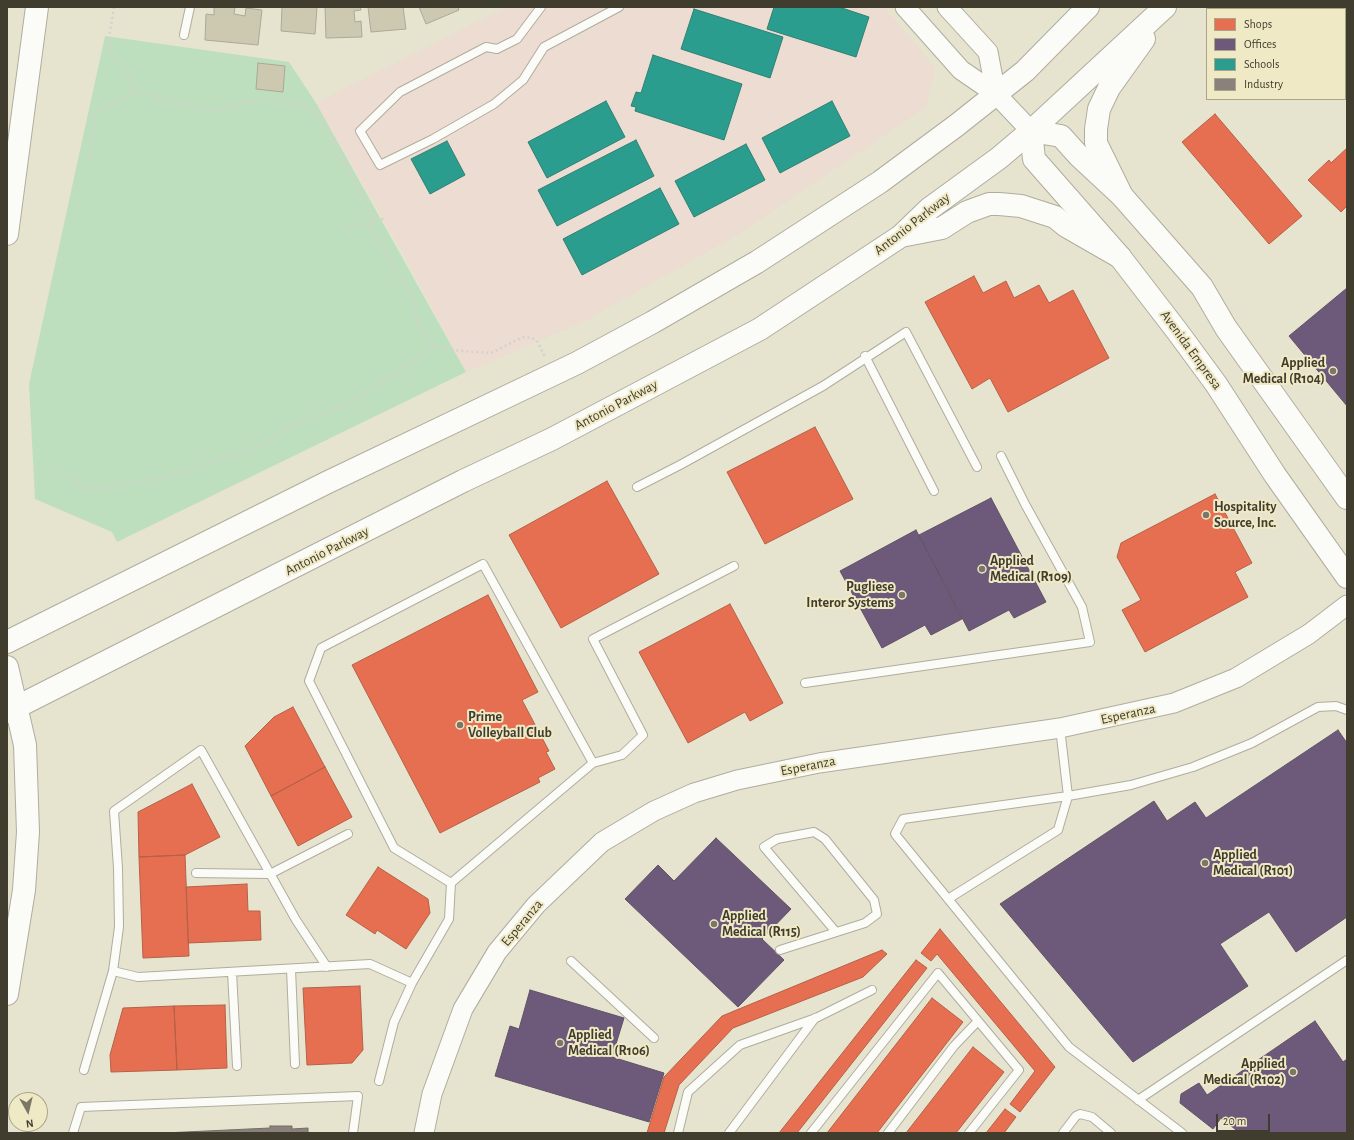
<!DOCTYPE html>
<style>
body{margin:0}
#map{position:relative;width:1354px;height:1140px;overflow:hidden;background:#e6e3cf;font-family:"Alegreya Sans",sans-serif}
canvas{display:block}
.frame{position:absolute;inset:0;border:8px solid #403d2f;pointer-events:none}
.legend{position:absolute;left:1206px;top:8px;width:140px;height:92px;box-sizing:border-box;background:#f0e9c5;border:1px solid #aaa489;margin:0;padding:5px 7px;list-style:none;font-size:12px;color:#403d2f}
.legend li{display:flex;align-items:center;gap:8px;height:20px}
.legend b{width:20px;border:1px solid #aaa489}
.north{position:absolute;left:8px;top:1092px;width:40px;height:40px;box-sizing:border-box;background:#f0e9c5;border:1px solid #aaa489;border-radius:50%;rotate:172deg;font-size:11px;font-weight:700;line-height:16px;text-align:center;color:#403d2f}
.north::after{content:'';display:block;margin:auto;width:14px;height:18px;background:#7a7767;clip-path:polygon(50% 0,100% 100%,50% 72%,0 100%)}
.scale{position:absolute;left:1216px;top:1114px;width:54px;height:18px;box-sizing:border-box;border:2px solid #403d2f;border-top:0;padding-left:5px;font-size:12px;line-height:14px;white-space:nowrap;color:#403d2f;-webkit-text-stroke:3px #f0e9c5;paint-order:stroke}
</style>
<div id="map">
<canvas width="1354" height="1140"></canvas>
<div class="frame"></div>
<ul class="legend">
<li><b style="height:11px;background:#e76f51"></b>Shops</li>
<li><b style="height:11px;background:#6d597a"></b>Offices</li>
<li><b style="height:11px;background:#2a9d8f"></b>Schools</li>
<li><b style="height:11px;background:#8a817c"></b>Industry</li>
</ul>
<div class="north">N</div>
<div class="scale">20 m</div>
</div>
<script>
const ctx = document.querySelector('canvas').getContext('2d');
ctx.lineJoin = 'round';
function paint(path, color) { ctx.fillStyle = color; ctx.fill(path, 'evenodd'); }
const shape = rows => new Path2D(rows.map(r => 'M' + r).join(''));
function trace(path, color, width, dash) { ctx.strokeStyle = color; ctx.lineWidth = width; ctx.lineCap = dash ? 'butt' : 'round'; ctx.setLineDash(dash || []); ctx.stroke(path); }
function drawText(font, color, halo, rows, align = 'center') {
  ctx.font = font + ' "Alegreya Sans",sans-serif'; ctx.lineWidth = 4; ctx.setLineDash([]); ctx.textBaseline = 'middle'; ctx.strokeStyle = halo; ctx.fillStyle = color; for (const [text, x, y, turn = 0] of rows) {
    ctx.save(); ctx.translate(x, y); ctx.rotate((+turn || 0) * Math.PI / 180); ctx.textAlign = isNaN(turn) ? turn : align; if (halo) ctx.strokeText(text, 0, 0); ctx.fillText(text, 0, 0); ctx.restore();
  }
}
paint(shape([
 [506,7,884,7,935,68,926,107,737,235,581,323,466,372,399,246,316,103]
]), '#ecdcd2');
paint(shape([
 [105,36,289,62,316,103,466,372,117,542,112,532,35,499,29,384]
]), '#bedfbd');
const shops = shape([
 [1215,114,1302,216,1269,244,1182,142,1215,114],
 [1347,148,1347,206,1341,212,1308,180,1329,160,1331,163,1347,148],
 [974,276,983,293,1006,281,1014,298,1039,285,1049,303,1073,290,1109,358,1008,412,990,378,972,389,925,302,974,276],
 [815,427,853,499,765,544,727,472,815,427],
 [607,481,659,574,561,628,509,535,607,481],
 [1215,494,1252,563,1235,572,1248,597,1145,652,1122,610,1141,600,1117,557,1121,543,1215,494],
 [488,595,538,692,522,700,549,751,546,752,555,769,538,778,540,782,440,833,352,665,488,595],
 [730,604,783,703,750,721,745,712,688,743,639,652,730,604],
 [293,707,325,767,271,796,245,746,274,717,293,707],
 [325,767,352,817,298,846,271,796,325,767],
 [192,784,220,837,185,855,139,857,138,812,192,784],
 [185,855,189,956,143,958,139,857,185,855],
 [378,867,428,899,430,913,406,949,377,930,375,934,346,915,378,867],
 [247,884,248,911,260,911,261,940,188,943,186,887,247,884],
 [940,929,1055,1067,1020,1112,1010,1104,1035,1071,937,954,931,961,921,953,940,929],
 [882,950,887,954,863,977,733,1028,679,1085,664,1133,647,1133,664,1077,722,1016,882,950],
 [916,960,927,968,797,1133,779,1133,916,960],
 [360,986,363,1050,352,1063,307,1065,303,988,360,986],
 [932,998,963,1022,877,1133,827,1133,932,998],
 [225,1005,227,1068,177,1070,174,1006,225,1005],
 [174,1006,177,1070,111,1072,110,1055,123,1008,174,1006],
 [973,1047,1004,1072,956,1133,906,1133,973,1047],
 [1005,1109,1016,1117,1004,1133,986,1133,1005,1109]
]);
paint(shops, '#e76f51');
trace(shops, '#b56047', 1);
const offices = shape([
 [1347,288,1347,406,1289,336,1347,288],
 [991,498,1046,602,1014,618,1009,610,969,631,919,535,991,498],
 [916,530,962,619,931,635,925,625,882,648,840,571,916,530],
 [1338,730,1347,743,1347,917,1296,952,1269,912,1220,944,1248,986,1133,1062,1000,904,1154,801,1167,821,1195,802,1206,818,1338,730],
 [716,838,791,909,762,939,784,960,738,1007,625,899,658,865,674,881,716,838],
 [530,990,624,1018,612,1057,664,1073,649,1122,495,1076,510,1026,519,1029,530,990],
 [1315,1021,1343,1062,1347,1059,1347,1133,1240,1133,1221,1118,1213,1129,1180,1103,1181,1094,1199,1083,1207,1095,1315,1021]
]);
paint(offices, '#6d597a');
trace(offices, '#605164', 1);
const schools = shape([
 [774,7,839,7,869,17,856,57,767,29,774,7],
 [694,9,783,37,770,78,681,49,694,9],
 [653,55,742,84,724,140,635,111,636,107,631,106,636,92,641,93,653,55],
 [606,101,625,137,547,178,528,142,606,101],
 [832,101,850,136,780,173,762,138,832,101],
 [636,140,654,176,557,226,538,190,636,140],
 [447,141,465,175,430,194,411,159,447,141],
 [746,144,765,180,694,217,675,181,746,144],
 [660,188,679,224,582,275,563,239,660,188]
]);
paint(schools, '#2a9d8f');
trace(schools, '#318072', 1);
const industry = shape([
 [270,1126,292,1126,292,1129,308,1128,308,1133,164,1133,270,1128,270,1126]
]);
paint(industry, '#8a817c');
trace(industry, '#746d65', 1);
const building = shape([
 [214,7,235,7,234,14,245,16,246,8,262,10,258,45,205,40,206,14,214,15,214,7],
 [282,7,317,7,315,34,281,31,282,7],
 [325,7,360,7,361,10,354,11,355,22,361,21,362,37,326,38,325,7],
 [368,7,403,7,406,29,371,32,368,7],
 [419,7,458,7,459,10,426,24,419,7],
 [258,63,285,66,283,92,256,89,258,63]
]);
paint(building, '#cdc9b0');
trace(building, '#aba899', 1);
const service = shape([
 [541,7,517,39,497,49,486,47,400,92,360,131,380,165,433,139,494,104,523,80,544,47,619,7],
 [184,35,190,7],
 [865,356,934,491],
 [637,487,680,465,823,386,906,332,977,467],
 [805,683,1090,642,1082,607,1025,504,1001,456],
 [196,873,270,874,348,834],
 [451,883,394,848,309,681,321,648,483,564,593,763],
 [948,899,1058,830,1068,796,1060,728],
 [780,950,865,923,877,914,874,900,825,839,814,832,777,839,764,847,836,932],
 [571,961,654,1038],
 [291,969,295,1064],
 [113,971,138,977,370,964,412,983],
 [232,972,237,1066],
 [84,1070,113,971,119,927,118,868,114,811,201,750,296,920,327,967],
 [379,1081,394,1022,412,983,449,919,451,883,593,763,622,755,643,735,593,639,734,566],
 [1138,1100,1347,960],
 [73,1133,81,1107,358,1096,353,1133],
 [678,1133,688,1092,740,1045,816,1018,872,990],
 [729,1133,815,1018],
 [811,1133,938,973,1019,1070,969,1133],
 [888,1133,954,1046,978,1021],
 [1063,1133,1076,1116,1080,1114,1092,1117,1111,1133],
 [1182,1133,1069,1047,895,834,903,819,1068,796,1131,785,1193,767,1252,743,1318,707,1336,706,1347,710]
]);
const tertiary = shape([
 [905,7,961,70,996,94,1031,131],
 [947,7,988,52,996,94],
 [424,1133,432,1094,463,1009,497,952,536,905,602,842,654,811,694,793,737,780,819,763,1060,728,1174,703,1236,678,1309,634,1347,605]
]);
const secondary = shape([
 [1347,498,1226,328,1202,287,1122,196,1079,156,1061,136,1031,131,1034,159,1120,257,1177,331,1216,384,1275,475,1347,577]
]);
const primary = shape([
 [1122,196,1096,143,1096,129,1099,109,1109,88,1144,39],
 [901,236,942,228,967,212,989,204,999,204,1021,206,1055,217,1066,226,1120,257],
 [7,642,326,483,577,363,653,322,757,262,880,182,957,125,1025,71,1088,7],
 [7,712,463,481,552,439,760,329,901,236,929,209,999,158,1031,131,1165,7]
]);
const motorway = shape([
 [7,234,37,7],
 [7,667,25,745,28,832,24,890,7,994]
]);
trace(service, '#b0ad9e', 10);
trace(tertiary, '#b0ad9e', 21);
trace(secondary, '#b0ad9e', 24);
trace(primary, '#b0ad9e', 24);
trace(motorway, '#b0ad9e', 24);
trace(shape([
 [114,7,108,44,112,56,125,69,137,91,209,112,244,102,273,99,297,103,315,109,375,220,384,219],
 [90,159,95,113,137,91],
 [345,230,375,220],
 [432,345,451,350,491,353,523,337,532,338,537,341,545,357],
 [62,471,88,490,150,480,179,474,211,461,240,454,258,446,291,427,315,416,349,404,417,359,432,345,414,315,417,304,368,223]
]), '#d3d2cc', 2.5, [2, 3]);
trace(service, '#fbfbf8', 8);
trace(tertiary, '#fbfbf8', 19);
trace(secondary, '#fbfbf8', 22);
trace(primary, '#fbfbf8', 22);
trace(motorway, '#fbfbf8', 22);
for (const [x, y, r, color] of [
 [1333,371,4,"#7a7767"],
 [1206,515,4,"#7a7767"],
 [982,569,4,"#7a7767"],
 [902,595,4,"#7a7767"],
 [460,725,4,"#7a7767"],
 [1205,863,4,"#7a7767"],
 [714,924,4,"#7a7767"],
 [560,1043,4,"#7a7767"],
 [1293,1072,4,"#7a7767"]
]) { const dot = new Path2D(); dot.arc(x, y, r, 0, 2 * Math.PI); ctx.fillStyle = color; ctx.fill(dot); trace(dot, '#f0e9c5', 1.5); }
drawText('14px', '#403d2f', '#f0e9c5', [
 ["Antonio Parkway",912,224,-38],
 ["Avenida Empresa",1191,350,54],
 ["Antonio Parkway",616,405,-28],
 ["Antonio Parkway",327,551,-27],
 ["Esperanza",1128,714,-12],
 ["Esperanza",808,766,-11],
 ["Esperanza",522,923,-50]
]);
drawText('bold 14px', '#403d2f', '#f0e9c5', [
 ["Applied",1325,363,"right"],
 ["Medical (R104)",1325,379,"right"],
 ["Hospitality",1214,507],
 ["Source, Inc.",1214,523],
 ["Applied",990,561],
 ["Medical (R109)",990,577],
 ["Pugliese",894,587,"right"],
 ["Interor Systems",894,603,"right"],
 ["Prime",468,717],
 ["Volleyball Club",468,733],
 ["Applied",1213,855],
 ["Medical (R101)",1213,871],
 ["Applied",722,916],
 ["Medical (R115)",722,932],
 ["Applied",568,1035],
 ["Medical (R106)",568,1051],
 ["Applied",1285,1064,"right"],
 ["Medical (R102)",1285,1080,"right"]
], 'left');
</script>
